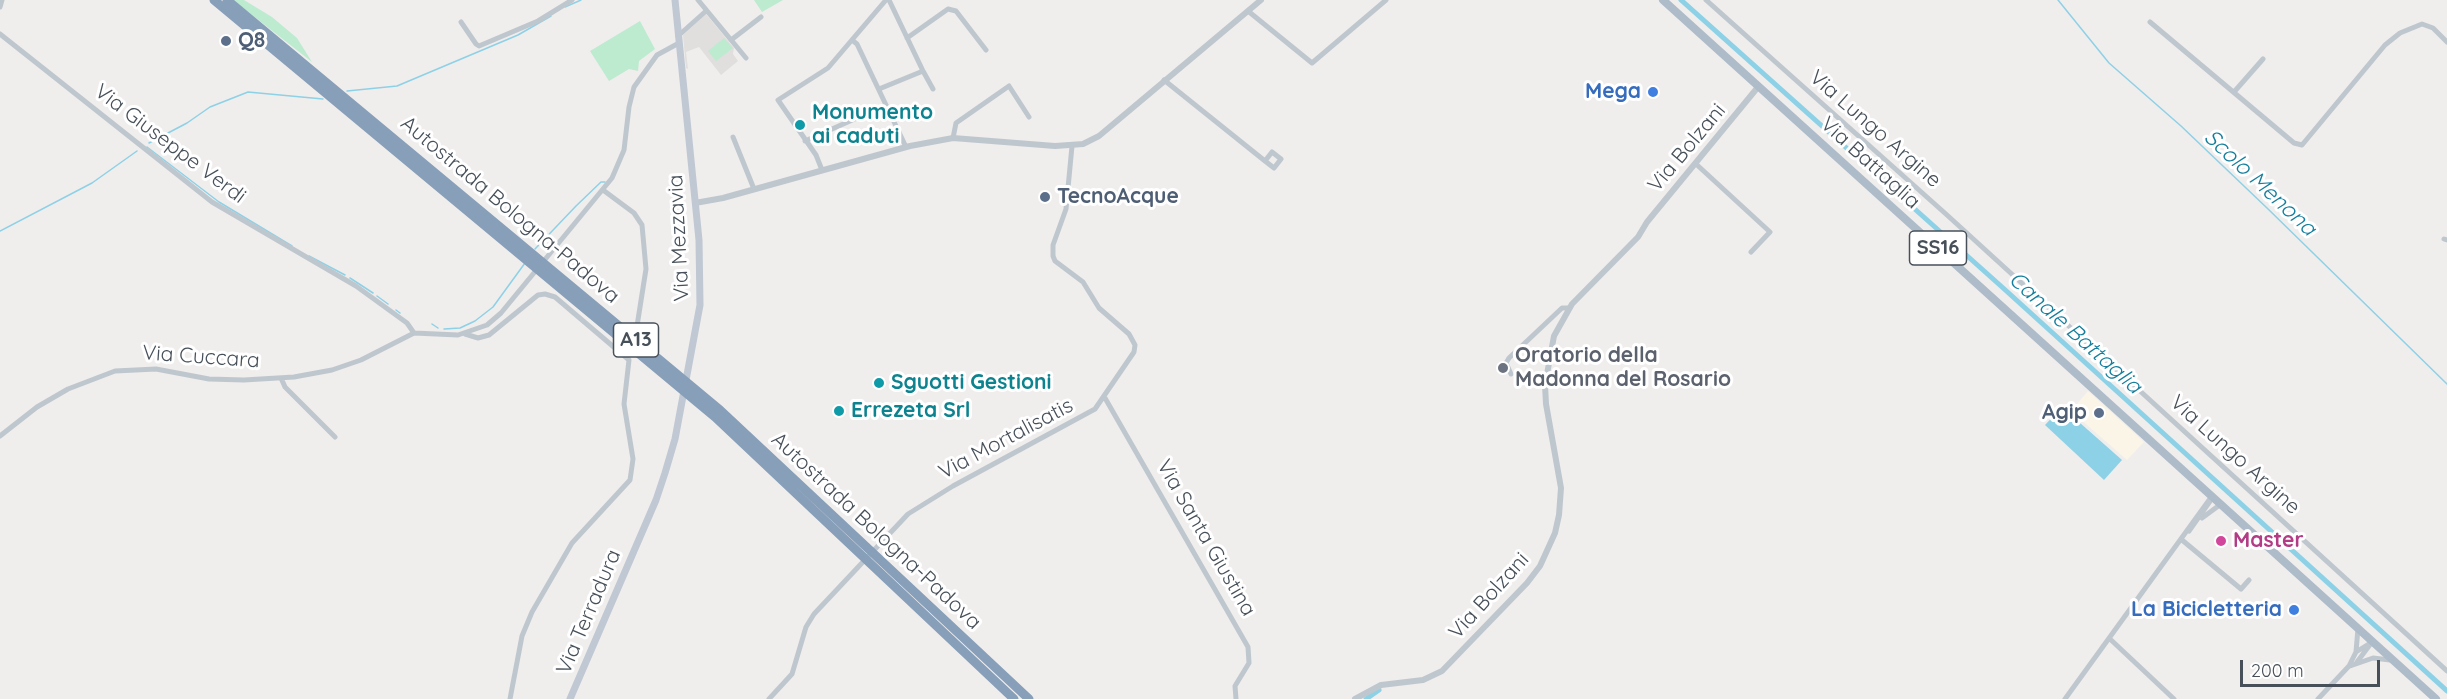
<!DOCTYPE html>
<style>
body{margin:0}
#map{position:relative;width:2447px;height:699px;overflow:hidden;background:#f0eded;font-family:Quicksand,sans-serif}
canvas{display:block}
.scale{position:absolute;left:2240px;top:660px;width:140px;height:27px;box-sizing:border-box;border:3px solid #475059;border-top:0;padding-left:8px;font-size:18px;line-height:21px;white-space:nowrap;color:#475059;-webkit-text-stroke:4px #fff;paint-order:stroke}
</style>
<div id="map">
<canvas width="2447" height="699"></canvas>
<div class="scale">200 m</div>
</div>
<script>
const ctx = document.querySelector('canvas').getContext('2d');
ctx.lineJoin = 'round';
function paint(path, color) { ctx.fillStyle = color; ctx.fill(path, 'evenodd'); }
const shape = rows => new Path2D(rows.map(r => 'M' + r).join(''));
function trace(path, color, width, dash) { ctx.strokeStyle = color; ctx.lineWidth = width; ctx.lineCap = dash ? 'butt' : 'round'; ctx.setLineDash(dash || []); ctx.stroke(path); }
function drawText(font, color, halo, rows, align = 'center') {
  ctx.font = font + ' Quicksand,sans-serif'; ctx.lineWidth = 6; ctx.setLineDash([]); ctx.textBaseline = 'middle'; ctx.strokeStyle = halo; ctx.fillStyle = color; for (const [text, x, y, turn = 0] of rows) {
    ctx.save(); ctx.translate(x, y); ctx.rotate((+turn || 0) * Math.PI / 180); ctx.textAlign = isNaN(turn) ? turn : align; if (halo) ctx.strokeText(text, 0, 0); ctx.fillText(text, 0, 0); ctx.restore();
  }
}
paint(shape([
 [2088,391,2144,442,2127,460,2071,411]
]), '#faf5e6');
paint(shape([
 [706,14,734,48,733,54,738,61,721,75,699,47,686,52,688,69,686,68,683,35]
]), '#e1dede');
paint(shape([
 [233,0,244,0,272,17,297,38,312,62],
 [754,0,783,0,762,12],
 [640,21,655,49,639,61,638,71,629,69,609,81,590,51],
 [724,38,733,48,716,61,708,51]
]), '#bdebd0');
paint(shape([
 [2062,407,2122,460,2104,480,2045,425]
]), '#8dd1e6');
trace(shape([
 [2058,0,2109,63,2181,126,2267,208,2447,384],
 [565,7,581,0],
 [347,91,397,86,518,35,551,16],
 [149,143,187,123,210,107,248,92,323,99],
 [147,147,219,202,292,246],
 [0,231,92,183,137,151],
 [535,249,576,206,601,182,605,182],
 [309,256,345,275],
 [350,278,373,293],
 [377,296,388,304],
 [396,310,400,313],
 [432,324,438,328],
 [444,329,460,328,475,321,493,307,525,263]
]), '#8dd1e6', 1.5);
trace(shape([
 [1681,0,2002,287,2447,691],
 [1366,699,1379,690]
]), '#8dd1e6', 5);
trace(shape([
 [698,0,746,58],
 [1706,0,1947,215,2447,671],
 [0,7,2,0],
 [1248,11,1312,63,1386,0],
 [461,22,476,44,479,46,538,21,572,0],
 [2150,22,2294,143,2302,145,2385,45,2400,33,2422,24,2433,28,2447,42],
 [0,34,212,202,356,286,407,323,414,333],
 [678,36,706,11],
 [907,38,948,9,956,11,986,50],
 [731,40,761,17],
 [852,40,857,44,906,147],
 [923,71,933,89],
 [1164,80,1265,161,1274,168,1281,159,1272,152,1265,161],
 [879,89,923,71,889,0],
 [2234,92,2263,59],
 [733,137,754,189],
 [953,138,956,123,1009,86,1029,117],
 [805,141,886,105],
 [1696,164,1770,232,1751,252],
 [822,170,816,155,778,100,828,68,886,0],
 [603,190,634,213,642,225,646,269,637,326],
 [2444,239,2447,240],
 [465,334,478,338,489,335,538,295,545,294,555,297,629,360,624,404,633,459,630,480,572,543,532,612,522,636,510,699],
 [1511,374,1506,363,1509,358,1562,308,1569,308],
 [281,378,285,387,335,437],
 [1105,398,1248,647,1249,663,1235,686,1236,699],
 [0,436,37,407,68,389,115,371,156,369,209,379,244,380,294,377,332,370,361,360,414,333,458,335,487,325,501,313,612,178,624,150,629,107,634,87,657,55,679,43],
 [2202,518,2221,504],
 [2189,531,2213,497],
 [2182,540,2241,589,2249,580],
 [2110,639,2174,699],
 [2356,652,2372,642],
 [2357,662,2372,642],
 [2350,666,2373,658,2390,660],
 [769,699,792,674,806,627,814,614,908,514,953,486,1095,409,1134,352,1135,345,1129,334,1099,308,1083,282,1055,261,1053,256,1053,245,1066,209,1072,146],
 [2065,699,2212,496],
 [2318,699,2349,666,2356,652,2358,628]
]), '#bfc7ce', 5);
trace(shape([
 [695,203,723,198,910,146,953,138,1055,146,1083,144,1099,136,1261,0],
 [1355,699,1381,685,1423,680,1442,671,1527,583,1540,566,1555,533,1559,515,1561,488,1546,404,1545,385,1554,336,1572,304,1638,237,1647,222,1758,87]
]), '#bfc7ce', 6);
trace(shape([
 [570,699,656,500,665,473,675,439,700,305,699,240,675,0]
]), '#bfc8d3', 7);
trace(shape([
 [1663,0,2436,699]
]), '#aebcca', 8);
trace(shape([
 [214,0,715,417,1014,699],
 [227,0,720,410,1029,699]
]), '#879fb9', 9);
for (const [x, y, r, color] of [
 [226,41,6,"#5c6f8a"],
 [1653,92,6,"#3f7fe0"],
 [800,125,6,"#0f9aa8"],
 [1045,197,6,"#5c6f8a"],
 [1503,368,6,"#6b7280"],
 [879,383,6,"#0f9aa8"],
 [839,411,6,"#0f9aa8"],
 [2099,413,6,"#5c6f8a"],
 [2221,541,6,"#d1479c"],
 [2294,610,6,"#3f7fe0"]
]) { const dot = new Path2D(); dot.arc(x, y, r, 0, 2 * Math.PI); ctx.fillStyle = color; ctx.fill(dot); trace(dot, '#fff', 2); }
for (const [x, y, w] of [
 [1938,248,57],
 [636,340,45]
]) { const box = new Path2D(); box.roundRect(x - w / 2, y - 17, w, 34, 4.5); ctx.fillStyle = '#fff'; ctx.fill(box); trace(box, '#475059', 1.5); }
drawText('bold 20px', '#475059', null, [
 ["SS16",1938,248],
 ["A13",636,340]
]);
drawText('bold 21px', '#4e5e75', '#fff', [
 ["Q8",238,41],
 ["TecnoAcque",1057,197],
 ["Agip",2087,413,"right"]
], 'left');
drawText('bold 21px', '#366cbe', '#fff', [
 ["Mega",1641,92],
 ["La Bicicletteria",2282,610]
], 'right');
drawText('bold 21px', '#0d838f', '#fff', [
 ["Monumento",812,113],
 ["ai caduti",812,137],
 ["Sguotti Gestioni",891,383],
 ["Errezeta Srl",851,411]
], 'left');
drawText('21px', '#475059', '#fff', [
 ["Via Lungo Argine",1875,129,41],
 ["Via Giuseppe Verdi",170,144,37],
 ["Via Bolzani",1687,148,-50],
 ["Via Battaglia",1870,163,42],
 ["Autostrada Bologna-Padova",510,210,40],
 ["Via Mezzavia",679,238,-93],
 ["Via Cuccara",201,357,4],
 ["Via Mortalisatis",1006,439,-28],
 ["Via Lungo Argine",2235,455,42],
 ["Autostrada Bologna-Padova",876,531,43],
 ["Via Santa Giustina",1206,538,60],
 ["Via Bolzani",1489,596,-48],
 ["Via Terradura",589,612,-67]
]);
drawText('bold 21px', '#5b616d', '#fff', [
 ["Oratorio della",1515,356],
 ["Madonna del Rosario",1515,380]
], 'left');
drawText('bold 21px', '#b23c85', '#fff', [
 ["Master",2233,541]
], 'left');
drawText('italic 22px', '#157e9d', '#fff', [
 ["Scolo Menona",2260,183,43],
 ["Canale Battaglia",2075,333,42]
]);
</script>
